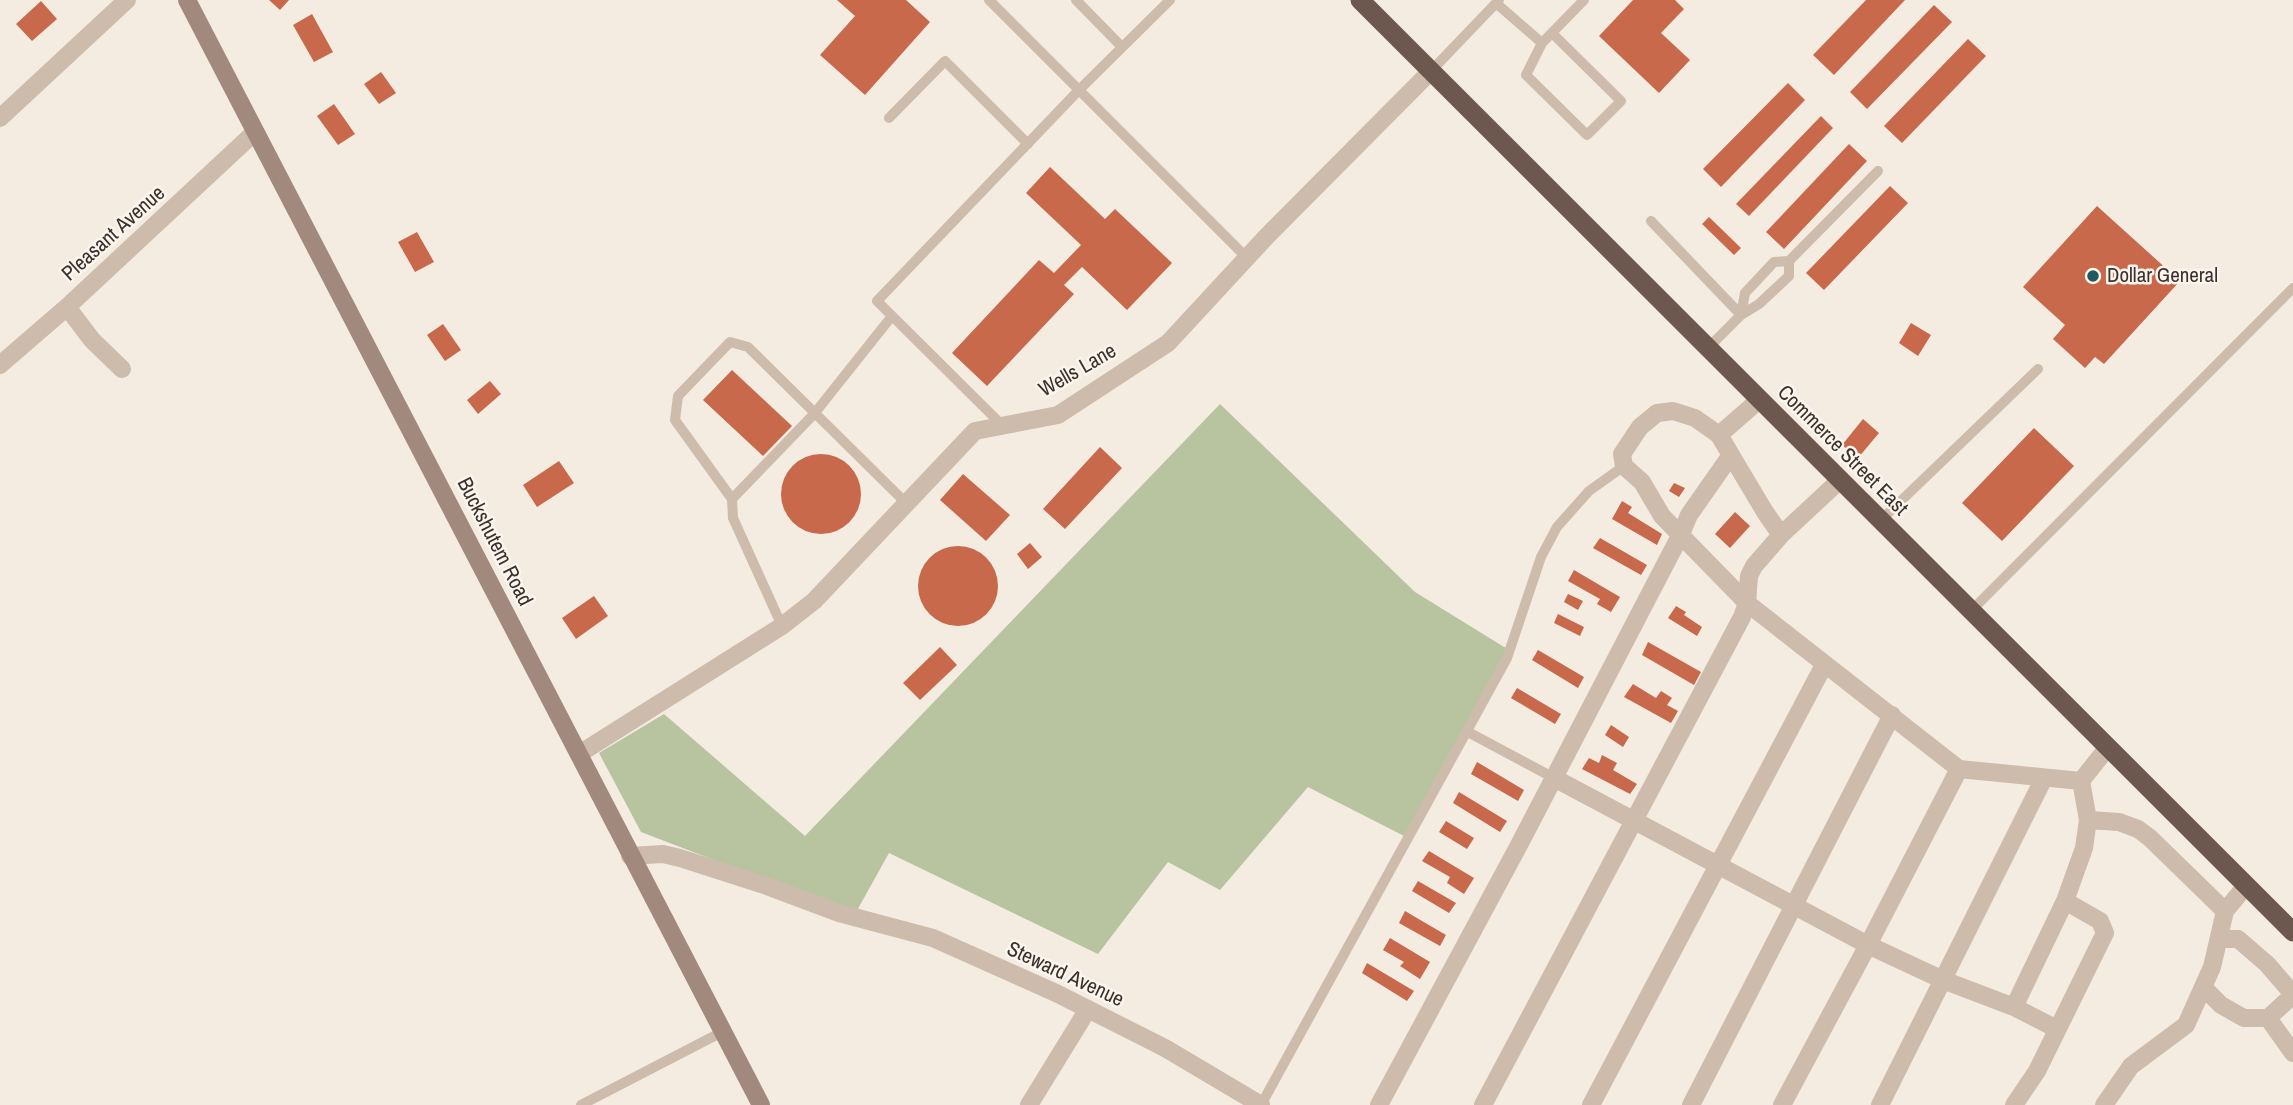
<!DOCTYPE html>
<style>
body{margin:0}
canvas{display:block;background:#f4ebe1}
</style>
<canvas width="2293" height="1105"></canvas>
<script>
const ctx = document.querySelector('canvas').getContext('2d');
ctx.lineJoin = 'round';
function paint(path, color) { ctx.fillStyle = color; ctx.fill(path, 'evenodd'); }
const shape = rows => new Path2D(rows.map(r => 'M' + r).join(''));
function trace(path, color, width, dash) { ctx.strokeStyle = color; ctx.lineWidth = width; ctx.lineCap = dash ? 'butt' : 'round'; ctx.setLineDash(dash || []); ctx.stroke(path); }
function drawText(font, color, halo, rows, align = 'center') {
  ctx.font = font + ' "Archivo Narrow",sans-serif'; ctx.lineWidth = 5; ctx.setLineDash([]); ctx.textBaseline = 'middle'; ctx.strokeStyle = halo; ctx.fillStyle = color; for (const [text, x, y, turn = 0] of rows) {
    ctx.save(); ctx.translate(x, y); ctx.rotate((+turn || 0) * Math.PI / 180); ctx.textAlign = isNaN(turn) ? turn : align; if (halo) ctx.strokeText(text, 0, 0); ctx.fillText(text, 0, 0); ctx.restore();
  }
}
paint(shape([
 [1220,404,1415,592,1509,650,1408,838,1308,787,1220,890,1168,862,1098,954,889,853,855,914,641,832,599,753,664,714,805,836]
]), '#b8c4a0');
paint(shape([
 [269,0,289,0,280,10],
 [837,0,906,0,930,22,865,95,820,55,855,16],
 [1633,0,1675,0,1684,9,1661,33,1690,60,1659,93,1599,36],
 [1866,0,1905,0,1834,75,1813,55],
 [41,1,57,19,32,41,16,24],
 [1934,5,1952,22,1867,109,1850,92],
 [312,14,333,52,314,62,293,25],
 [1968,39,1986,56,1902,143,1884,126],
 [381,72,396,93,379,104,364,84],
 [1788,83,1805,100,1721,187,1703,169],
 [334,104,355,134,338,145,317,116],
 [1821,116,1833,128,1749,216,1736,204],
 [1849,144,1867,161,1784,249,1766,232],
 [1050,167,1105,219,1115,209,1172,263,1127,310,1082,267,1064,285,1074,294,987,386,952,353,1039,260,1054,273,1081,245,1026,193],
 [1890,186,1908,203,1824,290,1806,273],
 [2097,206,2180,281,2104,364,2095,357,2085,368,2053,339,2065,325,2023,287],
 [1709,217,1741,248,1734,255,1702,224],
 [417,232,434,262,415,272,398,242],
 [1911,323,1931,335,1918,356,1899,343],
 [443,324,461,350,445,361,427,335],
 [732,370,792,426,763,456,703,400],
 [490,381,501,394,478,414,467,400],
 [1863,419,1879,433,1858,458,1842,445],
 [2034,428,2074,466,2002,541,1962,503],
 [1100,447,1122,468,1065,529,1043,509],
 '781 494a40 40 0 1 1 80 0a40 40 0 1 1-80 0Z',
 [559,461,574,483,537,507,523,485],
 [963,474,1010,515,986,541,940,500],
 [1674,483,1685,488,1679,497,1669,491],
 [1622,501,1632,507,1628,513,1662,534,1657,545,1612,519],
 [1735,512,1750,526,1730,548,1715,534],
 [1600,538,1647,565,1641,575,1593,548],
 [1030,543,1042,557,1028,569,1017,554],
 '918 586a40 40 0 1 1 80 0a40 40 0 1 1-80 0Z',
 [1574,570,1620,597,1611,612,1597,604,1600,599,1568,581],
 [1568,594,1583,601,1578,610,1564,602],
 [594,596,608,616,576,639,562,618],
 [1676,606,1686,612,1684,615,1702,627,1697,636,1668,618],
 [1558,614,1584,627,1580,636,1554,623],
 [1648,642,1701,672,1694,685,1642,655],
 [940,647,957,665,920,700,903,683],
 [1538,650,1584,677,1578,688,1532,660],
 [1633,684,1656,698,1661,691,1672,698,1667,705,1678,711,1671,723,1624,697],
 [1517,688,1561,714,1555,724,1511,698],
 [1611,725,1629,737,1623,747,1605,735],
 [1602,755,1617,763,1613,770,1637,784,1630,794,1582,769,1589,758,1599,763],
 [1477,762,1524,790,1518,801,1471,774],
 [1459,792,1507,821,1500,832,1453,803],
 [1446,821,1474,838,1467,849,1439,832],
 [1429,851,1474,878,1464,894,1447,883,1450,877,1422,861],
 [1418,881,1456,903,1449,913,1412,891],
 [1405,911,1446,935,1440,946,1399,923],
 [1390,938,1430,962,1420,979,1400,966,1404,962,1383,950],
 [1367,963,1414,991,1407,1001,1362,973]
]), '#c8694b');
trace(shape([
 [989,0,1079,90,877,301,1003,426],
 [1076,0,1122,47],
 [1170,0,1079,90,1248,259],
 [1497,4,1542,43],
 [1552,33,1621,101,1587,135,1526,75,1542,43,1584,0],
 [1431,71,1499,0],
 [889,118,945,61,1028,144],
 [1651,221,1741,315,1708,348],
 [1789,261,1789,276,1759,304,1741,315,1745,293,1774,262,1789,261],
 [1789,261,1878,171],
 [732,499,675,420,678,396,730,342,748,347,907,504],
 [1880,521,2038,369],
 [1971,611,2293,288],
 [782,626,733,518,732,499,814,414,892,316],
 [1468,732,1554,778],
 [581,1105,722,1032],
 [1261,1105,1507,658,1541,557,1557,527,1589,491,1624,466]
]), '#cdbbac', 10);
trace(shape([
 [0,118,127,0],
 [67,307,92,340,122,369],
 [0,365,67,307,255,132],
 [1759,400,1719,435,1695,418,1673,411,1657,413,1640,427,1622,454,1624,466,1642,482,1662,516,1747,603,1959,769,2081,781,2088,820,2084,848,2065,901,2100,921,2105,933,2037,1071,2014,1105],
 [1731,455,1765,512,1781,535],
 [579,754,782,626,814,601,975,431,1058,415,1168,343,1267,236,1431,71],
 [1554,778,1868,945,1943,980,2014,1007],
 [2081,781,2108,747],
 [2088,820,2119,822,2138,829,2150,838,2225,911],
 [630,856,663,854,680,858,767,886,839,913,933,938,1056,993,1165,1048,1261,1105],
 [2220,939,2238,939,2267,964,2293,994],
 [2203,987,2221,1005,2244,1018,2268,1018],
 [2293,995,2268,1018,2293,1053],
 [2057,1029,2014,1007,2065,901],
 [1029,1105,1088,1009],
 [1379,1105,1519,845,1681,534,1689,515,1731,455,1719,435],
 [1483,1105,1742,617,1747,603,1749,576,1754,566,1781,535,1839,481],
 [1591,1105,1824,665],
 [1691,1105,1892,715],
 [1782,1105,1868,945,1959,769],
 [1880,1105,2044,778],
 [2104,1105,2131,1066,2186,1025,2212,967,2225,911,2246,886]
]), '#cdbbac', 18);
trace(shape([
 [187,0,761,1105]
]), '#a18a7d', 18);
trace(shape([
 [1360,0,2293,932]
]), '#6c584f', 19);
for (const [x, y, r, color] of [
 [2093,276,7,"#1f5a5e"]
]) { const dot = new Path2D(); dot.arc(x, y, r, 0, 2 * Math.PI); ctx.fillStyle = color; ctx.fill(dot); trace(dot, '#fbf5ee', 2.5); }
drawText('21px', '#3b302b', '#fbf5ee', [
 ["Pleasant Avenue",114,234,-42],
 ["Wells Lane",1078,371,-30],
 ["Commerce Street East",1842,451,45],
 ["Buckshutem Road",494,542,63],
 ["Steward Avenue",1065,975,25]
]);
drawText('21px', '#3b302b', '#fbf5ee', [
 ["Dollar General",2107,276]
], 'left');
</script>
